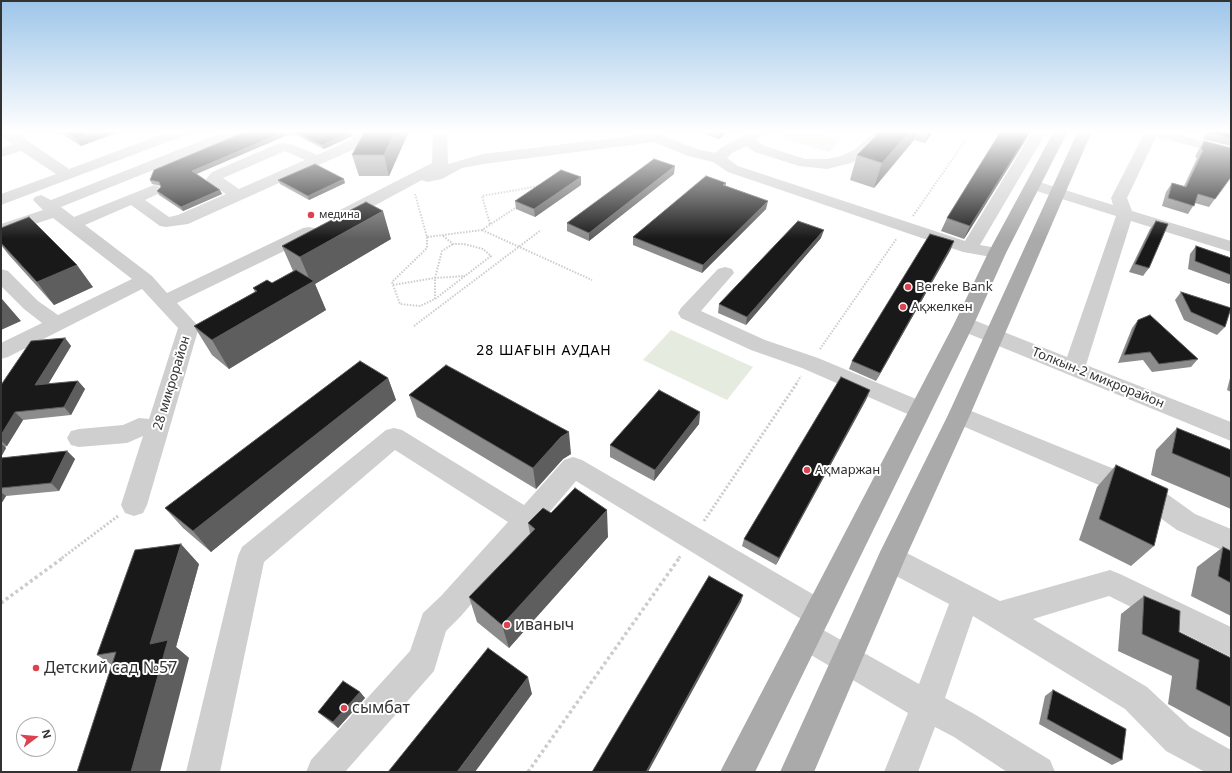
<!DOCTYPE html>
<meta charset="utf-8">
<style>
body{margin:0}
#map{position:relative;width:1232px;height:773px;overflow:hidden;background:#fff;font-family:"Noto Sans",sans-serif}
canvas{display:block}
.frame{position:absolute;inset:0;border:2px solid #323232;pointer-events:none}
.north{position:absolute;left:16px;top:717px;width:40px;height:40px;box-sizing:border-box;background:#fff;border:1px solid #adadad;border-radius:50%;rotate:74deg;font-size:11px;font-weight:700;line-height:16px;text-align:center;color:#323232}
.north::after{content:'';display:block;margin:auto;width:14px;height:18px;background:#db4350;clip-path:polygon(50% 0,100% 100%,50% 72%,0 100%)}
</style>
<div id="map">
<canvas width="1232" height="773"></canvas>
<div class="frame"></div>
<div class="north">N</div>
</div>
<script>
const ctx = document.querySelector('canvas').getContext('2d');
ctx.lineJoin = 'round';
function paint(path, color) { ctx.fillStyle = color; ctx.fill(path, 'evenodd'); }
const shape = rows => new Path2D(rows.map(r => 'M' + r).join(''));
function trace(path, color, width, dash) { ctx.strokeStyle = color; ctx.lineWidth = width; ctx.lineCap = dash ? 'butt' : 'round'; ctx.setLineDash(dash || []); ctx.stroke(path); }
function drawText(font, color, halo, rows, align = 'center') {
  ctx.font = font + ' "Noto Sans",sans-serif'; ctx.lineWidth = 4; ctx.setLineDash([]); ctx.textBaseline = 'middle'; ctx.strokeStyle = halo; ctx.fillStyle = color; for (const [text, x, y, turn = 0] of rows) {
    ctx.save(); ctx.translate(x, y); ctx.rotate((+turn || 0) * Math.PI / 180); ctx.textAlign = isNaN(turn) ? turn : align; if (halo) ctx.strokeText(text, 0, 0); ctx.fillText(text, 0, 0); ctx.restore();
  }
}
paint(shape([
 [785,131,808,131,841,140,829,152,778,137],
 [671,330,753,367,727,400,643,360]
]), '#e5ebdf');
trace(shape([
 [415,194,427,237,482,230,518,206],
 [913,216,972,131],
 [490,224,482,196,539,186],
 [482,230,592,280],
 [427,237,427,248,392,282,400,304,420,306,435,299,491,256,483,249,464,244,453,244,442,235],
 [393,285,435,278,465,276],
 [435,299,435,278,442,251,453,244],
 [414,326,541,230],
 [820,349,897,238],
 [796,384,801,376]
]), '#ccc', 2, [1.5, 1.5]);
trace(shape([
 [704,521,797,383],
 [62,558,118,516],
 [679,558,681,555]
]), '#ccc', 3, [2, 2]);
trace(shape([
 [1,603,64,557],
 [528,772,680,557]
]), '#ccc', 3.5, [3, 3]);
paint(shape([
 [1,131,13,131,69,169,171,131,190,131,188,134,1,205,1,194,56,174,21,151,1,157,1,148,12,144,1,136,1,131],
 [226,131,245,131,243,134,61,207,74,217,154,185,160,187,162,190,160,193,145,200,169,217,178,215,226,194,208,182,206,179,212,172,277,144,282,143,292,144,317,155,351,140,356,133,355,131,370,131,371,132,361,146,188,224,166,227,160,226,131,205,85,225,152,276,167,293,303,228,309,227,315,228,318,232,315,236,177,303,199,327,147,505,143,513,134,516,125,513,121,505,143,436,127,443,79,447,71,445,67,438,71,431,79,429,123,425,139,418,149,419,178,328,142,289,8,357,1,359,1,343,42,323,24,309,1,286,1,269,8,271,38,301,58,315,132,279,53,218,1,235,1,224,43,210,33,200,35,197,41,195,51,200,226,131],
 [285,151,305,160,239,189,223,178,285,151],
 [433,131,447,131,448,164,483,154,656,133,697,149,715,153,722,147,742,137,750,131,766,131,756,140,765,146,805,159,827,159,841,156,854,150,876,131,891,131,864,156,851,163,827,169,799,166,755,152,746,146,732,153,727,158,738,166,965,241,1033,131,1047,131,980,245,1003,249,1006,253,1003,257,997,258,963,252,728,172,713,162,688,156,654,142,483,164,462,168,442,179,427,182,422,180,348,220,342,221,336,220,334,216,336,212,432,163,433,131],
 [1142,131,1164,131,1231,148,1231,156,1156,137,1127,198,1132,211,1231,241,1231,252,1131,221,1086,365,1231,422,1231,441,957,329,954,324,957,319,964,317,971,319,1067,357,1116,216,1027,188,1025,185,1027,182,1033,180,1113,205,1111,198,1144,134,1142,131],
 [725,267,732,269,734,273,701,311,765,340,818,358,928,404,931,410,928,416,920,419,912,416,802,368,751,350,681,318,678,313,681,308,718,269,725,267],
 [959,406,1156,486,1195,514,1231,529,1231,554,1177,530,1138,502,951,421,948,415,951,409,959,406],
 [394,428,402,430,524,505,564,460,573,457,582,460,828,603,832,613,828,623,818,627,919,684,949,604,881,568,877,559,881,550,891,547,901,550,1000,601,1110,570,1120,574,1231,627,1231,657,1109,596,1033,619,1147,687,1190,727,1231,750,1231,772,1205,772,1166,751,1125,709,973,616,945,698,976,715,1050,760,1055,772,1007,772,954,737,935,727,918,772,884,772,908,713,796,646,791,636,796,626,806,622,576,481,461,616,446,631,434,671,345,772,306,772,311,760,410,651,423,613,441,596,508,522,395,450,264,562,220,772,186,772,238,556,242,547,386,430,394,428]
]), '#cfcfcf');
paint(shape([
 [1054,131,1068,131,1006,253,974,324,755,772,720,772,954,324,988,253,1054,131],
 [1078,131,1092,131,970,415,905,559,814,772,780,772,881,550,948,415,1078,131]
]), '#aaa');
paint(shape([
 [57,131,121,131,81,146],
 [247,131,349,131,352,136,324,149,296,135,285,136,196,174,222,194,183,211,159,195,157,191,161,187,161,186,152,184,150,180],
 [409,131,389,176,359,176,352,155],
 [702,131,729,131,719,139,701,133],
 [880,131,933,131,925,143,914,140,874,188,850,180,857,155,875,138,875,135],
 [995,131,1030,131,1025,141,964,239,941,231,947,218,999,134,994,133],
 [1207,131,1231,131,1231,146,1203,139],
 [1204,141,1230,162,1231,177,1209,207,1195,203,1188,214,1162,206,1166,192,1172,183,1184,186,1197,158,1195,157,1199,149],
 [674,174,589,241,567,231,567,223],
 [278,180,345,183,309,200,280,184],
 [726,183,726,186,766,209,702,273,633,245,633,237],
 [581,185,535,217,516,209,515,201],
 [1156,221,1149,268,1143,276,1129,272,1150,229],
 [1,228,93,287,54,305,8,254,1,245],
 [821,238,746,325,718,313,719,304],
 [391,239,315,284,326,310,229,369,212,355,194,326,255,292,253,288,272,283,293,271,282,246],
 [1196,246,1231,258,1231,283,1230,283,1229,284,1188,269,1190,254],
 [951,249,876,381,849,369,852,361],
 [1181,292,1225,327,1217,335,1184,320,1175,300],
 [1138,320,1198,359,1191,367,1152,372,1143,360,1118,363,1132,328],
 [65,338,71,346,48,384,78,381,85,389,71,415,23,420,7,446,5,447,6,448,1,457,1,385],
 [1231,374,1231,392,1227,390],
 [388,378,396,400,211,552,183,528,165,508],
 [409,395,571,454,563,459,536,489,417,417],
 [867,398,776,565,742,546,744,539],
 [700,412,699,424,654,481,610,457,610,445],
 [1177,428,1231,450,1231,509,1151,475,1156,450],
 [67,451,75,459,59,491,6,496,1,504,1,458],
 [1116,465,1154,546,1131,566,1079,540,1097,487],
 [551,513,608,537,509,648,477,622,469,597,530,534,528,523],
 [1223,547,1231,551,1231,616,1191,596,1197,567],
 [199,564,176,647,189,658,112,665,97,655],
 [1144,596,1179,632,1231,658,1231,738,1168,704,1172,676,1118,651,1121,614],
 [1053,690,1122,760,1112,765,1039,724,1045,696],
 [360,692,365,698,338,728,324,717,318,712]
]), '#8c8c8c');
paint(shape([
 [97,131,121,131,81,146,76,138],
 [395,131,409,131,389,176,384,155],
 [720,131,729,131,719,139],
 [910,131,918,131,914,140,874,188,882,163],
 [929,131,933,131,925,143],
 [1030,131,1025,141,964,239,970,226],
 [284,132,285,136,194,175,192,171],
 [351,132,352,136,324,149,322,145],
 [675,166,674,174,589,241,589,233],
 [581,177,581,185,535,217,534,209],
 [344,179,345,183,309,200,308,196],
 [220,190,222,194,183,211,181,207],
 [768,201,766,209,702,273,703,265],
 [383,211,391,239,315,284,326,310,229,369,212,340,311,283,300,257],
 [824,230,821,238,746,325,747,317],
 [954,241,951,249,876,381,880,373],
 [77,265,93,287,54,305,37,282],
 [1,299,2,299,21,321,1,330],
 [65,338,71,346,43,393,35,385],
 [388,378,396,400,211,552,193,531],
 [78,381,85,389,71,415,64,407],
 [870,390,867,398,776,565,779,558],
 [15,412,23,420,7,446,1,441,1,435],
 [700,412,699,424,654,481,655,470],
 [569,432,571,454,563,459,536,489,533,468,561,437],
 [1,443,6,448,1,457],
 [67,451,75,459,59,491,51,483],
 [1,492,6,496,1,504],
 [607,510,608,537,509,648,502,625],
 [181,544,199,564,176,647,189,658,160,772,131,772,150,644],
 [743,595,741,602,648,772,646,772],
 [528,677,532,694,475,772,457,772],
 [360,692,365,698,338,728,333,722]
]), '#5e5e5e');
const building = shape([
 [64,131,97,131,76,138,64,131],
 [247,131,349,131,351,132,322,145,294,132,284,132,192,171,220,190,181,207,157,191,161,187,159,182,150,180,154,170,247,131],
 [365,131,395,131,384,155,352,155,365,131],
 [880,131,910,131,882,163,857,155,877,135,875,135,880,131],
 [1001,131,1030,131,970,226,947,218,1001,131],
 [1209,131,1231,131,1231,138,1208,132,1209,131],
 [1204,141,1231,148,1231,161,1230,162,1231,163,1231,177,1215,199,1198,194,1194,206,1168,198,1172,183,1186,187,1203,150,1201,149,1204,141],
 [654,159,675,166,589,233,567,223,654,159],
 [315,164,344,179,308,196,278,180,315,164],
 [561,170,581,177,534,209,515,201,561,170],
 [706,176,726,183,723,185,768,201,703,265,633,237,706,176],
 [366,202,383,211,300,257,282,246,366,202],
 [29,217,77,265,37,282,1,243,1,228,29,217],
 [798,221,824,230,747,317,719,304,798,221],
 [1156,221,1168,224,1149,268,1135,264,1156,221],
 [930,234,954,241,880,373,852,361,930,234],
 [1196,246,1231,258,1231,275,1195,261,1196,246],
 [296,270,314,281,212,340,194,326,257,291,253,288,267,280,272,283,296,270],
 [1181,292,1231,308,1225,327,1191,312,1181,292],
 [1150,315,1198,359,1159,364,1150,352,1124,355,1138,320,1150,315],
 [65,338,35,385,78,381,64,407,15,412,1,435,1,385,31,341,65,338],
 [360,361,388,378,193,531,165,508,360,361],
 [446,365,569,432,561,437,533,468,409,395,446,365],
 [841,377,870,390,779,558,744,539,841,377],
 [659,390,700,412,655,470,610,445,659,390],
 [1177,428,1231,450,1231,478,1172,453,1177,428],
 [67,451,51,483,1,488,1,458,67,451],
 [1116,465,1168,489,1154,546,1099,519,1116,465],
 [575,488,607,510,502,625,469,597,535,529,528,523,543,508,551,513,575,488],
 [181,544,150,644,168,640,131,772,77,772,116,652,97,655,135,550,181,544],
 [1223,547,1231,551,1231,583,1218,576,1223,547],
 [709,576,743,595,646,772,592,772,709,576],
 [1144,596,1180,611,1179,632,1231,658,1231,707,1196,689,1199,660,1142,634,1144,596],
 [488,648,528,677,457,772,388,772,488,648],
 [343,681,360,692,333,722,318,712,343,681],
 [1053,690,1126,729,1122,760,1047,719,1053,690]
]);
paint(building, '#191919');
trace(building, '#5e5e5e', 1);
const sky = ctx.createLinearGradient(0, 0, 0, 239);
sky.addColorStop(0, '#9dc5e9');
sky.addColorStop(0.55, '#fff');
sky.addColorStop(1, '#ffffff00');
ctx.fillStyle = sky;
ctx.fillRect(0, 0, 1232, 239);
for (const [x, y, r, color] of [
 [311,215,4,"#db4350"],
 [908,287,4,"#db4350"],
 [903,307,4,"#db4350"],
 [807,470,4,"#db4350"],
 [507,625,4,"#db4350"],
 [36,668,4,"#db4350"],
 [344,708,4,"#db4350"]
]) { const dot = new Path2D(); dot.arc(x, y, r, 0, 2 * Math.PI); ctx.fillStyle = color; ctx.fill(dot); trace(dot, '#fff', 1.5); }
drawText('11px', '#323232', '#fff', [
 ["медина",319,215]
], 'left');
drawText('13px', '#323232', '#fff', [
 ["Bereke Bank",916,287],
 ["Ақжелкен",911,307],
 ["Ақмаржан",815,470]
], 'left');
drawText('13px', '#323232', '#fff', [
 ["Толкын-2 микрорайон",1098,378,22],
 ["28 микрорайон",172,383,-73]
]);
ctx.letterSpacing = '1px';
drawText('14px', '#000', '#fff', [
 ["28 ШАҒЫН АУДАН",544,351]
]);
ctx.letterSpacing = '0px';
drawText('16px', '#323232', '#fff', [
 ["иваныч",515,625],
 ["Детский сад №57",44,668],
 ["сымбат",352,708]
], 'left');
</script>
